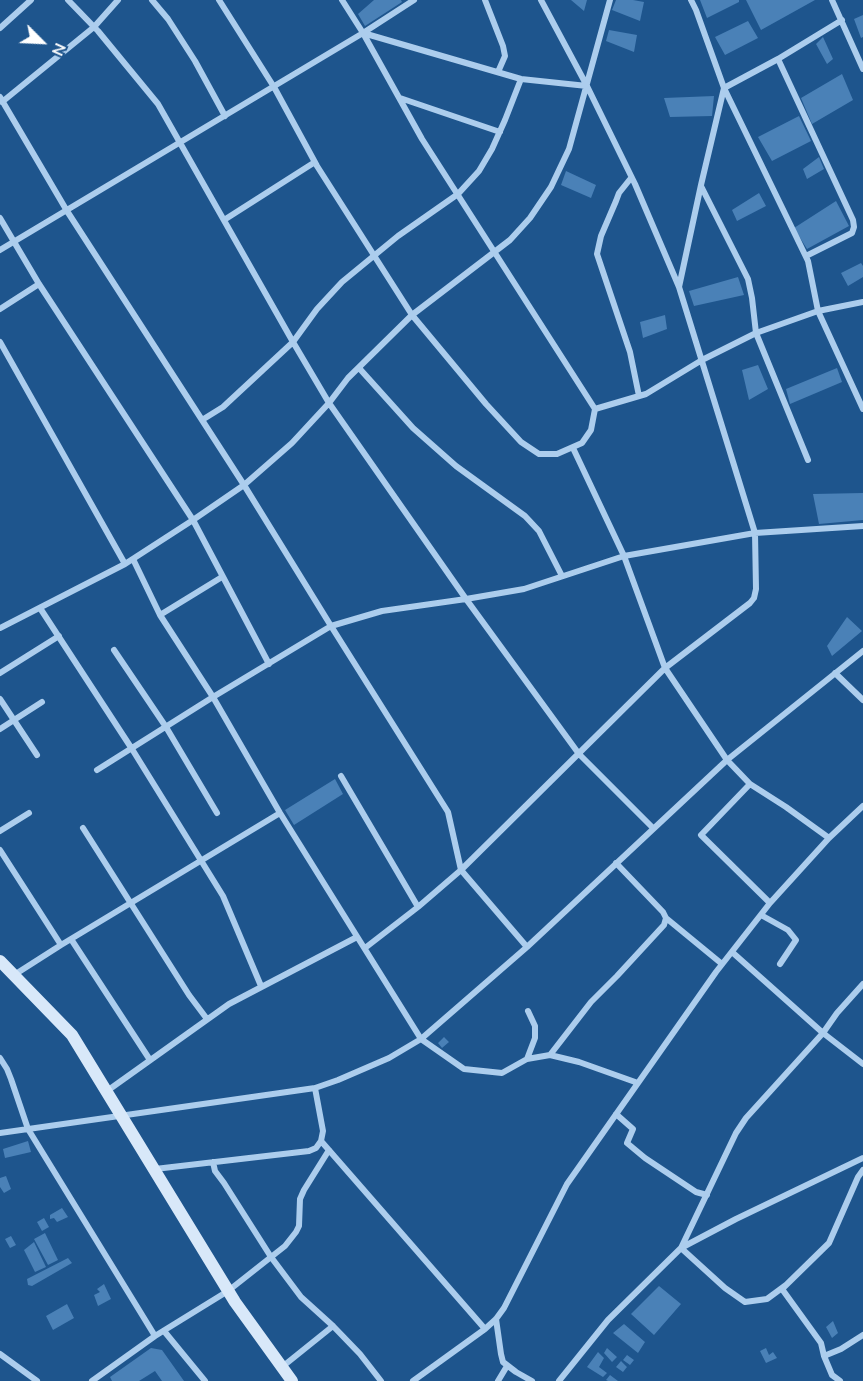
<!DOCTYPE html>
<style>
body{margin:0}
#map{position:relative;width:863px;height:1381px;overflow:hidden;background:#1e558d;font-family:"Nunito Sans",sans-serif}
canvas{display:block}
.north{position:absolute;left:12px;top:12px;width:60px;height:60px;-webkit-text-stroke:4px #1e558d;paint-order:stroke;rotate:114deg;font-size:16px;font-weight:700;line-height:24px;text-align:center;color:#fff}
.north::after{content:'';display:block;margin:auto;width:21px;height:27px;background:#fff;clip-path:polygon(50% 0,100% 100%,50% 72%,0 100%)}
</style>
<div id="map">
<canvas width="863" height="1381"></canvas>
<div class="north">N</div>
</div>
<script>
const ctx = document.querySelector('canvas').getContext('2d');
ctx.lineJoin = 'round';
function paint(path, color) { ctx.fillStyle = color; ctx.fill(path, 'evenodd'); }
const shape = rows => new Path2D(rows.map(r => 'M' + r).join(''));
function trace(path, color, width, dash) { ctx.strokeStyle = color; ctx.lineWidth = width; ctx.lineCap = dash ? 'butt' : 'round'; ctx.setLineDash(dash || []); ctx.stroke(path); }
paint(shape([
 [374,0,401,0,402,2,365,26,358,14],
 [571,0,587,0,584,11],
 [616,0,633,0,644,2,640,21,612,10],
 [700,0,739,0,739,2,707,18],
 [746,0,815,0,761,30],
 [863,15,863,37,861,38,854,19],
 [748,21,758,38,725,55,715,37],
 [609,30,637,35,634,52,606,41],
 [823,37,833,59,827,64,816,44],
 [842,74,853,100,812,124,801,98],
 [714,96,712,116,670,117,664,98],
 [799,116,811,141,772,161,758,137],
 [819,157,824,169,807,179,803,169],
 [566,171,596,185,591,198,561,185],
 [759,193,766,206,737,221,732,210],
 [836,201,849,226,807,249,794,228],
 [861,263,863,266,863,277,848,286,841,273],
 [738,277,744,295,694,306,689,291],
 [665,315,667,329,643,338,640,322],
 [758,365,768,389,749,400,742,370],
 [837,368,842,382,790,404,786,389],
 [863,493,863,520,819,524,813,494],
 [847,617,862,631,832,656,827,646],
 [335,779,343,794,294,825,285,810],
 [444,1037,449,1042,442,1048,438,1043],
 [28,1141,31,1152,5,1158,3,1149],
 [6,1176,11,1189,4,1193,0,1187,0,1178],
 [62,1208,68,1217,57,1222,54,1218,50,1219,50,1215],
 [44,1218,49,1227,42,1231,37,1222],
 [45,1233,58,1260,48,1265,34,1239],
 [11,1236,16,1245,10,1248,5,1239],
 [34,1242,46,1267,35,1272,24,1250],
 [68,1258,72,1263,32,1286,28,1285,27,1279],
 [104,1284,111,1299,98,1306,94,1295,100,1292,97,1289],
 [659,1286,681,1304,654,1335,631,1314],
 [67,1304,74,1318,53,1330,46,1316],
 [833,1321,838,1333,832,1338,826,1327],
 [624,1324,645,1342,638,1353,613,1333],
 [151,1348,162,1350,184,1381,162,1381,155,1371,139,1381,112,1381,110,1377],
 [607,1348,617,1357,612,1362,604,1353],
 [766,1348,769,1355,773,1352,777,1358,766,1363,760,1351],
 [598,1352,604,1358,599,1367,607,1373,603,1377,587,1367],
 [627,1355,634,1360,630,1365,623,1360],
 [621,1361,627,1367,623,1372,616,1367],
 [610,1375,618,1381,608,1381,606,1380]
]), '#4a81b7');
trace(shape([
 [68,0,98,31,158,104,293,342,329,403,466,599,579,754,653,828],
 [152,0,168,19,195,61,225,116],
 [219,0,274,87,317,166,412,315,486,404,521,442,539,454,557,454,582,443,591,430,595,409,422,139,363,33,342,0],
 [485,0,503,46,505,56,498,72],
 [691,0,696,10,724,88,808,261,818,311,863,409],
 [832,0,863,69],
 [0,28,31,0],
 [363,33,521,79,587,86],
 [778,59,853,220,854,227,852,233,806,256],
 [0,97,67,211,244,485,331,626,448,812,461,870,527,947],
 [400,98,500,132],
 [2,102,94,27,118,0],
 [631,178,619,193,616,201,601,236,597,254,630,352,639,396],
 [701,186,748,279,752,298,756,333,808,460],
 [0,218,39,284,193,520,269,664],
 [224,220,315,162],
 [0,250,363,33,414,0],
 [679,287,701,185,724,88,778,59,842,20],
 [0,309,39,284],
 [0,342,125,564],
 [359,368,413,428,456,466,525,516,539,531,562,576],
 [595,409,646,394,702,360,756,333,818,311,863,302],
 [202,420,223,407,293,342,317,309,342,282,398,236,458,194,479,171,492,149,505,120,521,79],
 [573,448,624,556,665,668,727,760,750,784,786,807,829,838],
 [133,559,160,615,213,697,280,813,421,1039,464,1069,502,1073,527,1059,550,1055,579,1062,638,1083],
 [40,608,132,749,223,896,261,986],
 [160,615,222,577],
 [0,628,125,564,193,520,244,485,292,443,329,403,348,378,412,315,510,240,530,218,551,187,569,149,610,0],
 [114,650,166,727,217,813],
 [0,673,59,636],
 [835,673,863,700],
 [0,699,37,755],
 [0,729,42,702],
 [97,770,213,697,331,626,382,611,466,599,524,589,624,556,755,533,863,526],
 [341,776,418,907],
 [750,784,701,835,770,903],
 [83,828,189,995,207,1019],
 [0,831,29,813],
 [0,850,61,945],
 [761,915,788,930,796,940,780,964],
 [666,918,722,964],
 [71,939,150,1060],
 [365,948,418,907,461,870,665,668,750,603,754,598,756,589,755,533,679,287,635,184,587,86,541,0],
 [732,952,823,1033,863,1064],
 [14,975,61,945,280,813],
 [550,1055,591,1002,617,976,664,925,666,918,663,912,616,863],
 [0,1058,7,1069,11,1079,28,1129,155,1336],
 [527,1059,535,1038,535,1026,528,1011],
 [107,1091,229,1004,357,937],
 [616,1114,633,1129,627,1143,645,1158,696,1192,707,1195],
 [0,1133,315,1088,338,1080,389,1058,421,1039,527,947,727,760,863,651],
 [321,1141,485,1329],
 [213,1162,215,1171,224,1183,271,1257,301,1297,333,1326,360,1354,381,1381],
 [155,1169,309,1151,316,1148,321,1141,323,1131,315,1088],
 [786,1285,767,1299,745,1302,725,1288,681,1248,736,1133,746,1118,823,1033,837,1013,863,984],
 [496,1319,501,1354,503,1362,516,1372,532,1381],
 [164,1331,205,1381],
 [0,1354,37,1381],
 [824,1356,841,1349,863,1335],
 [282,1367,333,1326],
 [92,1381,155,1336,228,1291,285,1246,296,1232,299,1226,300,1199,304,1190,329,1150],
 [413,1381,485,1329,496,1319,504,1308,567,1184,716,972,770,903,829,838,863,806],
 [498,1381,507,1366],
 [559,1381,608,1320,681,1248,736,1219,863,1158],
 [840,1381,832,1375,824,1356,821,1343,782,1289,829,1243,858,1177,863,1170]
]), '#accded', 6);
trace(shape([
 [0,961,72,1035,235,1302,292,1381]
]), '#d8e8f9', 12);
</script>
